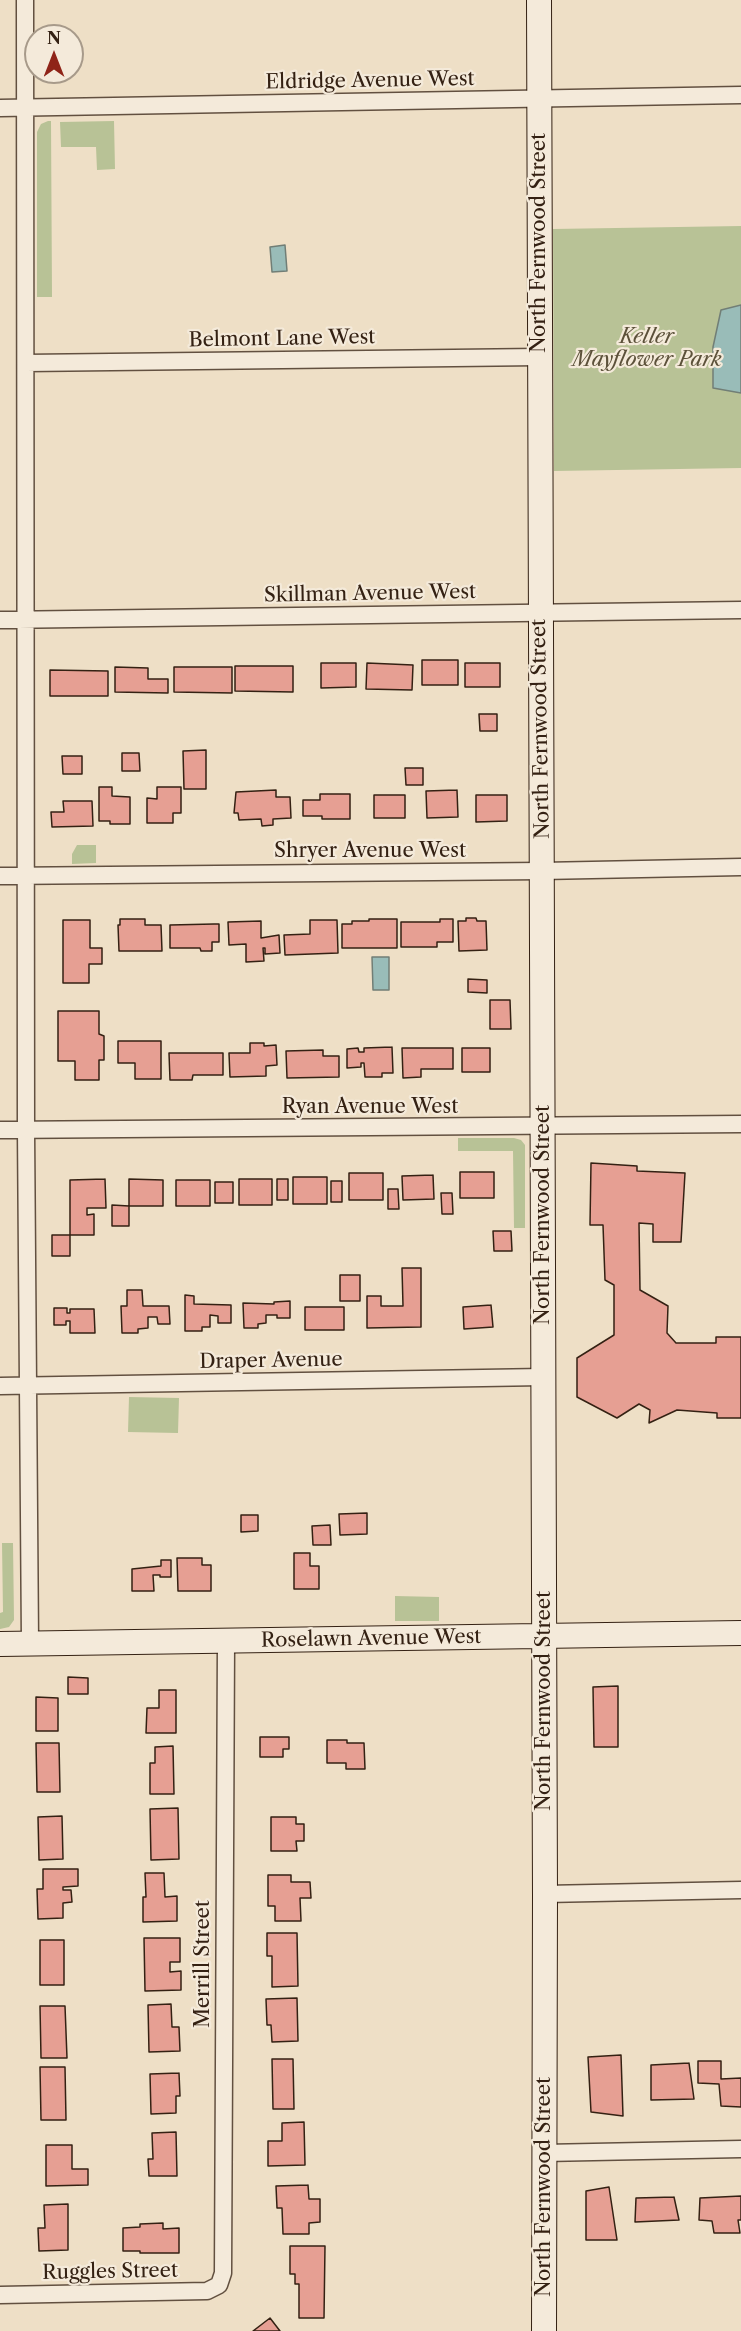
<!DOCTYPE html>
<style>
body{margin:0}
#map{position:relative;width:741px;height:2331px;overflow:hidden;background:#eedfc6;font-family:"Libre Caslon Text",serif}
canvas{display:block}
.north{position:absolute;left:24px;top:24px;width:60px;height:60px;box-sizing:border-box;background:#f4eada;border:2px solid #a79a8a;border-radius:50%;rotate:0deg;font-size:16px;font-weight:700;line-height:24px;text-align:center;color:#342113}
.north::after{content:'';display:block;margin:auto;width:21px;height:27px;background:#8f2418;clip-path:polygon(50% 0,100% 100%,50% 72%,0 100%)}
</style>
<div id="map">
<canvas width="741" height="2331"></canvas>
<div class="north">N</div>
</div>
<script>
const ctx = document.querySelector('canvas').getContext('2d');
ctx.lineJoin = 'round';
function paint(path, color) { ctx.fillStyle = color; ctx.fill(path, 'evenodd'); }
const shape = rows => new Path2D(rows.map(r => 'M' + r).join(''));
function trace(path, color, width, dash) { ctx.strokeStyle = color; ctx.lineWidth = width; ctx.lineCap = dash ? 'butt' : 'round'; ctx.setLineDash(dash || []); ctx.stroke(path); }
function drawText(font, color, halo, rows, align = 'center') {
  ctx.font = font + ' "Libre Caslon Text",serif'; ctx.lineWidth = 4.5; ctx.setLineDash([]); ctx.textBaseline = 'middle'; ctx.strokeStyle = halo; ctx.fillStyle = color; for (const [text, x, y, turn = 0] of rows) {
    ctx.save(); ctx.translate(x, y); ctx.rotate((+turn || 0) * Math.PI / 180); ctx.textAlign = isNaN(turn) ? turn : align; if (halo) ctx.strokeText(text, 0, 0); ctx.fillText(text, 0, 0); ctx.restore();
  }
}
paint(shape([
 [48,121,51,121,52,297,37,297,37,132,41,124],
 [114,121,115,169,97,170,96,147,61,147,60,122],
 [741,226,741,468,554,471,553,229],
 [77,845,96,845,96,863,72,864,72,854],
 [458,1138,514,1138,521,1140,525,1145,525,1228,514,1228,513,1151,458,1151],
 [129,1397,179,1398,178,1433,128,1432],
 [2,1543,13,1543,14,1620,9,1627,0,1629,0,1613,3,1612],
 [395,1596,439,1597,439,1621,395,1621]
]), '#b8c296');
const water = shape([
 [285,245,287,271,272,272,270,247,285,245],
 [741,305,741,393,713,388,713,347,721,310,741,305],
 [372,957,389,957,389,990,373,990,372,957]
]);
paint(water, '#99bcb8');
trace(water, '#717e76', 1.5);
const building = shape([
 [422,660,458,660,458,685,422,685,422,660],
 [321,663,356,663,356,687,321,688,321,663],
 [367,663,413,665,412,690,366,689,367,663],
 [465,663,500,663,500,687,465,687,465,663],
 [235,666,293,666,293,692,235,691,235,666],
 [115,667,148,668,148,679,168,679,168,693,115,692,115,667],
 [174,667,232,667,232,693,174,692,174,667],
 [50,670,108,671,108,696,50,696,50,670],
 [479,714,497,714,497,731,480,731,479,714],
 [206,750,206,789,184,789,183,751,206,750],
 [122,753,139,753,140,771,122,771,122,753],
 [62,756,82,756,82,774,63,774,62,756],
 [405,768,423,768,423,785,406,785,405,768],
 [99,787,112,787,112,796,130,797,130,824,110,824,110,821,99,821,99,787],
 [157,787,181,787,181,813,173,813,173,823,147,823,147,798,157,799,157,787],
 [276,790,276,797,290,797,291,818,273,819,273,825,262,826,261,819,239,820,238,813,234,813,236,792,276,790],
 [457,790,458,817,427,818,426,791,457,790],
 [320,794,350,794,350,819,322,819,322,816,303,816,303,800,320,800,320,794],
 [374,795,405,795,405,818,374,818,374,795],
 [476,795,507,795,507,821,476,822,476,795],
 [63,801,92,801,93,826,52,827,51,812,64,812,63,801],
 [466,918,476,918,477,921,486,921,487,950,459,951,458,921,466,921,466,918],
 [120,919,145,919,145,925,161,925,162,951,119,951,118,925,120,925,120,919],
 [369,919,397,919,397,948,342,948,342,924,352,924,352,921,369,921,369,919],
 [440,919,453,919,453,942,437,942,437,947,401,947,401,922,440,922,440,919],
 [63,920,90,920,90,948,102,948,102,964,89,964,89,983,63,983,63,920],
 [310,920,337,920,338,953,285,955,284,935,310,934,310,920],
 [261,921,261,938,279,935,280,953,265,954,265,948,263,948,264,961,246,962,246,944,229,945,228,922,261,921],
 [214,924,219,924,219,942,212,942,212,951,201,951,200,948,170,948,170,925,214,924],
 [468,979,487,980,487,993,468,992,468,979],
 [490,1000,510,1000,511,1029,490,1029,490,1000],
 [58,1011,99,1011,99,1034,104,1036,104,1060,99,1060,99,1080,75,1080,75,1061,58,1061,58,1011],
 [118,1041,161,1041,161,1079,135,1079,135,1063,118,1063,118,1041],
 [250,1043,264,1043,264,1046,276,1045,277,1065,266,1066,266,1076,230,1077,229,1053,250,1053,250,1043],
 [392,1047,393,1073,382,1073,382,1077,365,1077,364,1063,361,1063,361,1067,347,1068,347,1049,358,1048,359,1052,364,1052,364,1048,392,1047],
 [402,1048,453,1048,453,1069,421,1069,421,1077,403,1078,402,1048],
 [462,1048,490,1048,490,1072,462,1072,462,1048],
 [323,1050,323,1056,339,1056,339,1077,287,1078,286,1051,323,1050],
 [169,1053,223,1053,223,1075,193,1075,192,1080,170,1080,169,1053],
 [591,1163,637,1166,637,1171,685,1173,681,1242,653,1242,653,1224,639,1223,640,1290,668,1306,667,1333,676,1343,716,1343,716,1337,741,1337,741,1418,717,1418,717,1413,677,1410,649,1423,650,1410,639,1404,617,1418,577,1397,577,1358,614,1335,614,1285,605,1280,603,1225,590,1225,591,1163],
 [460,1172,494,1172,494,1198,460,1198,460,1172],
 [349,1173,383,1173,383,1200,349,1200,349,1173],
 [433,1175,434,1199,403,1200,402,1176,433,1175],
 [293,1177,327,1177,327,1204,293,1204,293,1177],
 [105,1179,106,1208,87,1208,87,1215,94,1214,94,1235,70,1235,70,1180,105,1179],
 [129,1179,163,1180,163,1206,129,1206,129,1179],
 [239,1179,272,1179,272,1205,239,1205,239,1179],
 [277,1179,288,1179,288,1200,277,1200,277,1179],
 [176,1180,210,1180,210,1206,176,1206,176,1180],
 [331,1181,342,1181,342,1202,331,1202,331,1181],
 [215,1182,233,1182,233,1203,215,1203,215,1182],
 [388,1189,398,1189,399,1209,388,1209,388,1189],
 [441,1193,452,1193,453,1214,442,1214,441,1193],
 [112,1205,129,1206,129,1226,112,1226,112,1205],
 [493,1231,511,1231,512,1251,494,1251,493,1231],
 [52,1235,70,1235,70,1256,52,1256,52,1235],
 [402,1268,421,1268,421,1327,367,1328,367,1296,381,1296,381,1306,403,1306,402,1268],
 [340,1275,360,1275,360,1301,340,1301,340,1275],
 [127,1290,142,1290,143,1306,169,1306,170,1324,158,1324,157,1317,148,1317,148,1328,138,1329,138,1333,122,1333,121,1306,127,1306,127,1290],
 [185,1295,194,1296,194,1304,231,1305,231,1323,218,1323,218,1316,210,1315,210,1327,202,1327,202,1331,185,1331,185,1295],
 [290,1301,290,1318,277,1318,277,1315,266,1315,266,1323,258,1324,258,1328,244,1328,243,1303,274,1304,274,1302,290,1301],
 [491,1305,493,1327,464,1329,463,1307,491,1305],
 [305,1307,344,1307,344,1330,305,1330,305,1307],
 [54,1308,67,1308,67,1313,70,1313,70,1309,94,1309,95,1333,70,1333,70,1321,66,1321,66,1325,54,1325,54,1308],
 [367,1513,367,1534,340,1535,339,1514,367,1513],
 [241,1515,258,1515,258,1531,241,1532,241,1515],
 [330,1525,331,1545,313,1545,312,1526,330,1525],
 [294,1553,310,1553,310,1566,319,1566,319,1589,294,1589,294,1553],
 [177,1558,202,1558,202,1565,211,1565,211,1591,178,1591,177,1558],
 [161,1560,171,1560,171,1577,160,1577,160,1575,153,1575,154,1591,132,1591,132,1569,161,1566,161,1560],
 [68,1677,88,1678,88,1694,68,1694,68,1677],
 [618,1686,618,1747,594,1747,593,1687,618,1686],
 [159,1690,176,1690,176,1733,146,1733,147,1708,159,1708,159,1690],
 [36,1697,58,1698,58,1731,36,1731,36,1697],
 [260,1737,289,1737,289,1749,283,1749,283,1757,260,1757,260,1737],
 [327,1740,347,1740,347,1743,364,1743,365,1769,346,1769,346,1763,327,1763,327,1740],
 [36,1743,59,1743,60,1792,37,1792,36,1743],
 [173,1746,174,1794,150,1794,150,1763,155,1763,155,1747,173,1746],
 [178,1808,179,1859,151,1860,150,1809,178,1808],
 [62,1816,63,1859,39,1860,38,1817,62,1816],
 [271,1817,296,1817,296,1824,304,1824,304,1841,296,1841,297,1851,271,1851,271,1817],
 [43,1869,78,1869,78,1886,63,1887,63,1890,71,1890,72,1902,63,1903,63,1918,38,1919,37,1889,43,1889,43,1869],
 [145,1873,164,1873,165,1897,177,1896,177,1921,143,1922,143,1897,146,1897,145,1873],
 [268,1875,291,1875,291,1882,310,1882,311,1898,300,1898,301,1921,275,1921,275,1906,268,1906,268,1875],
 [267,1933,297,1933,298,1986,272,1987,272,1956,267,1956,267,1933],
 [144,1938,180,1938,180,1962,170,1962,170,1972,181,1971,181,1990,145,1991,144,1938],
 [40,1940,64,1940,64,1985,40,1985,40,1940],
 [297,1998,298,2041,272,2042,271,2025,267,2025,266,1999,297,1998],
 [171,2004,172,2027,179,2027,180,2051,149,2052,148,2005,171,2004],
 [40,2006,65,2006,67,2058,41,2058,40,2006],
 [621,2055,623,2116,591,2112,588,2057,621,2055],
 [272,2059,293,2059,294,2109,273,2109,272,2059],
 [698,2061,721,2061,721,2079,741,2078,741,2107,721,2106,719,2084,698,2083,698,2061],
 [689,2063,694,2099,651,2100,651,2065,689,2063],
 [40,2067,65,2067,66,2120,41,2120,40,2067],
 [179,2073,180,2096,176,2096,176,2113,151,2114,150,2074,179,2073],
 [304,2122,305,2165,268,2166,268,2141,282,2141,282,2123,304,2122],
 [176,2132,177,2176,149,2176,148,2159,153,2159,152,2133,176,2132],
 [46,2145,72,2145,72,2169,88,2169,88,2185,46,2186,46,2145],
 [308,2185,309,2199,320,2199,320,2222,309,2223,309,2234,283,2234,282,2208,277,2208,276,2186,308,2185],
 [609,2187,617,2240,586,2240,586,2191,609,2187],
 [741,2196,741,2220,738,2220,740,2233,714,2233,712,2221,699,2220,700,2198,741,2196],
 [674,2197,679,2220,635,2222,636,2198,674,2197],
 [68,2204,68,2250,39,2251,38,2228,45,2228,44,2205,68,2204],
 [163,2223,163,2229,179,2228,179,2253,140,2253,140,2251,123,2251,123,2228,140,2227,140,2224,163,2223],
 [290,2246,325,2246,324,2318,299,2318,299,2284,295,2284,295,2274,290,2274,290,2246],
 [270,2318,280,2331,253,2331,270,2318]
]);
paint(building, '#e69f93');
trace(building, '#342113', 1.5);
const street = shape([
 [25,0,26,1130,30,1643],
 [0,108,741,95],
 [26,363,539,357],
 [0,620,741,610],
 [0,876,542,871,741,867],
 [0,1130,741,1124],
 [0,1386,543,1377],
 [545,1894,741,1890],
 [544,2153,741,2149],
 [0,2295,207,2291,219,2285,223,2273,226,1642]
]);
const secondary = shape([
 [539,0,545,1894,544,2331],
 [0,1644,741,1633]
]);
trace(street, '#625040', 19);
trace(secondary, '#342113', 26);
trace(street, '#f4eada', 16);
trace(secondary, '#f4eada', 24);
drawText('20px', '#342113', '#f4eada', [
 ["Eldridge Avenue West",370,81,-1],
 ["North Fernwood Street",539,243,-90],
 ["Belmont Lane West",282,339,-1],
 ["Skillman Avenue West",370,594,-1],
 ["North Fernwood Street",541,729,-91],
 ["Shryer Avenue West",370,851],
 ["Ryan Avenue West",370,1107],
 ["North Fernwood Street",543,1215,-90],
 ["Draper Avenue",271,1361,-1],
 ["Roselawn Avenue West",371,1639,-1],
 ["North Fernwood Street",544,1701,-90],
 ["Merrill Street",203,1964,-90],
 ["North Fernwood Street",544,2187,-90],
 ["Ruggles Street",110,2272,-1]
]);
drawText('italic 20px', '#5c513a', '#f4eada', [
 ["Keller",647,337],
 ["Mayflower Park",647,360]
]);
</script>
